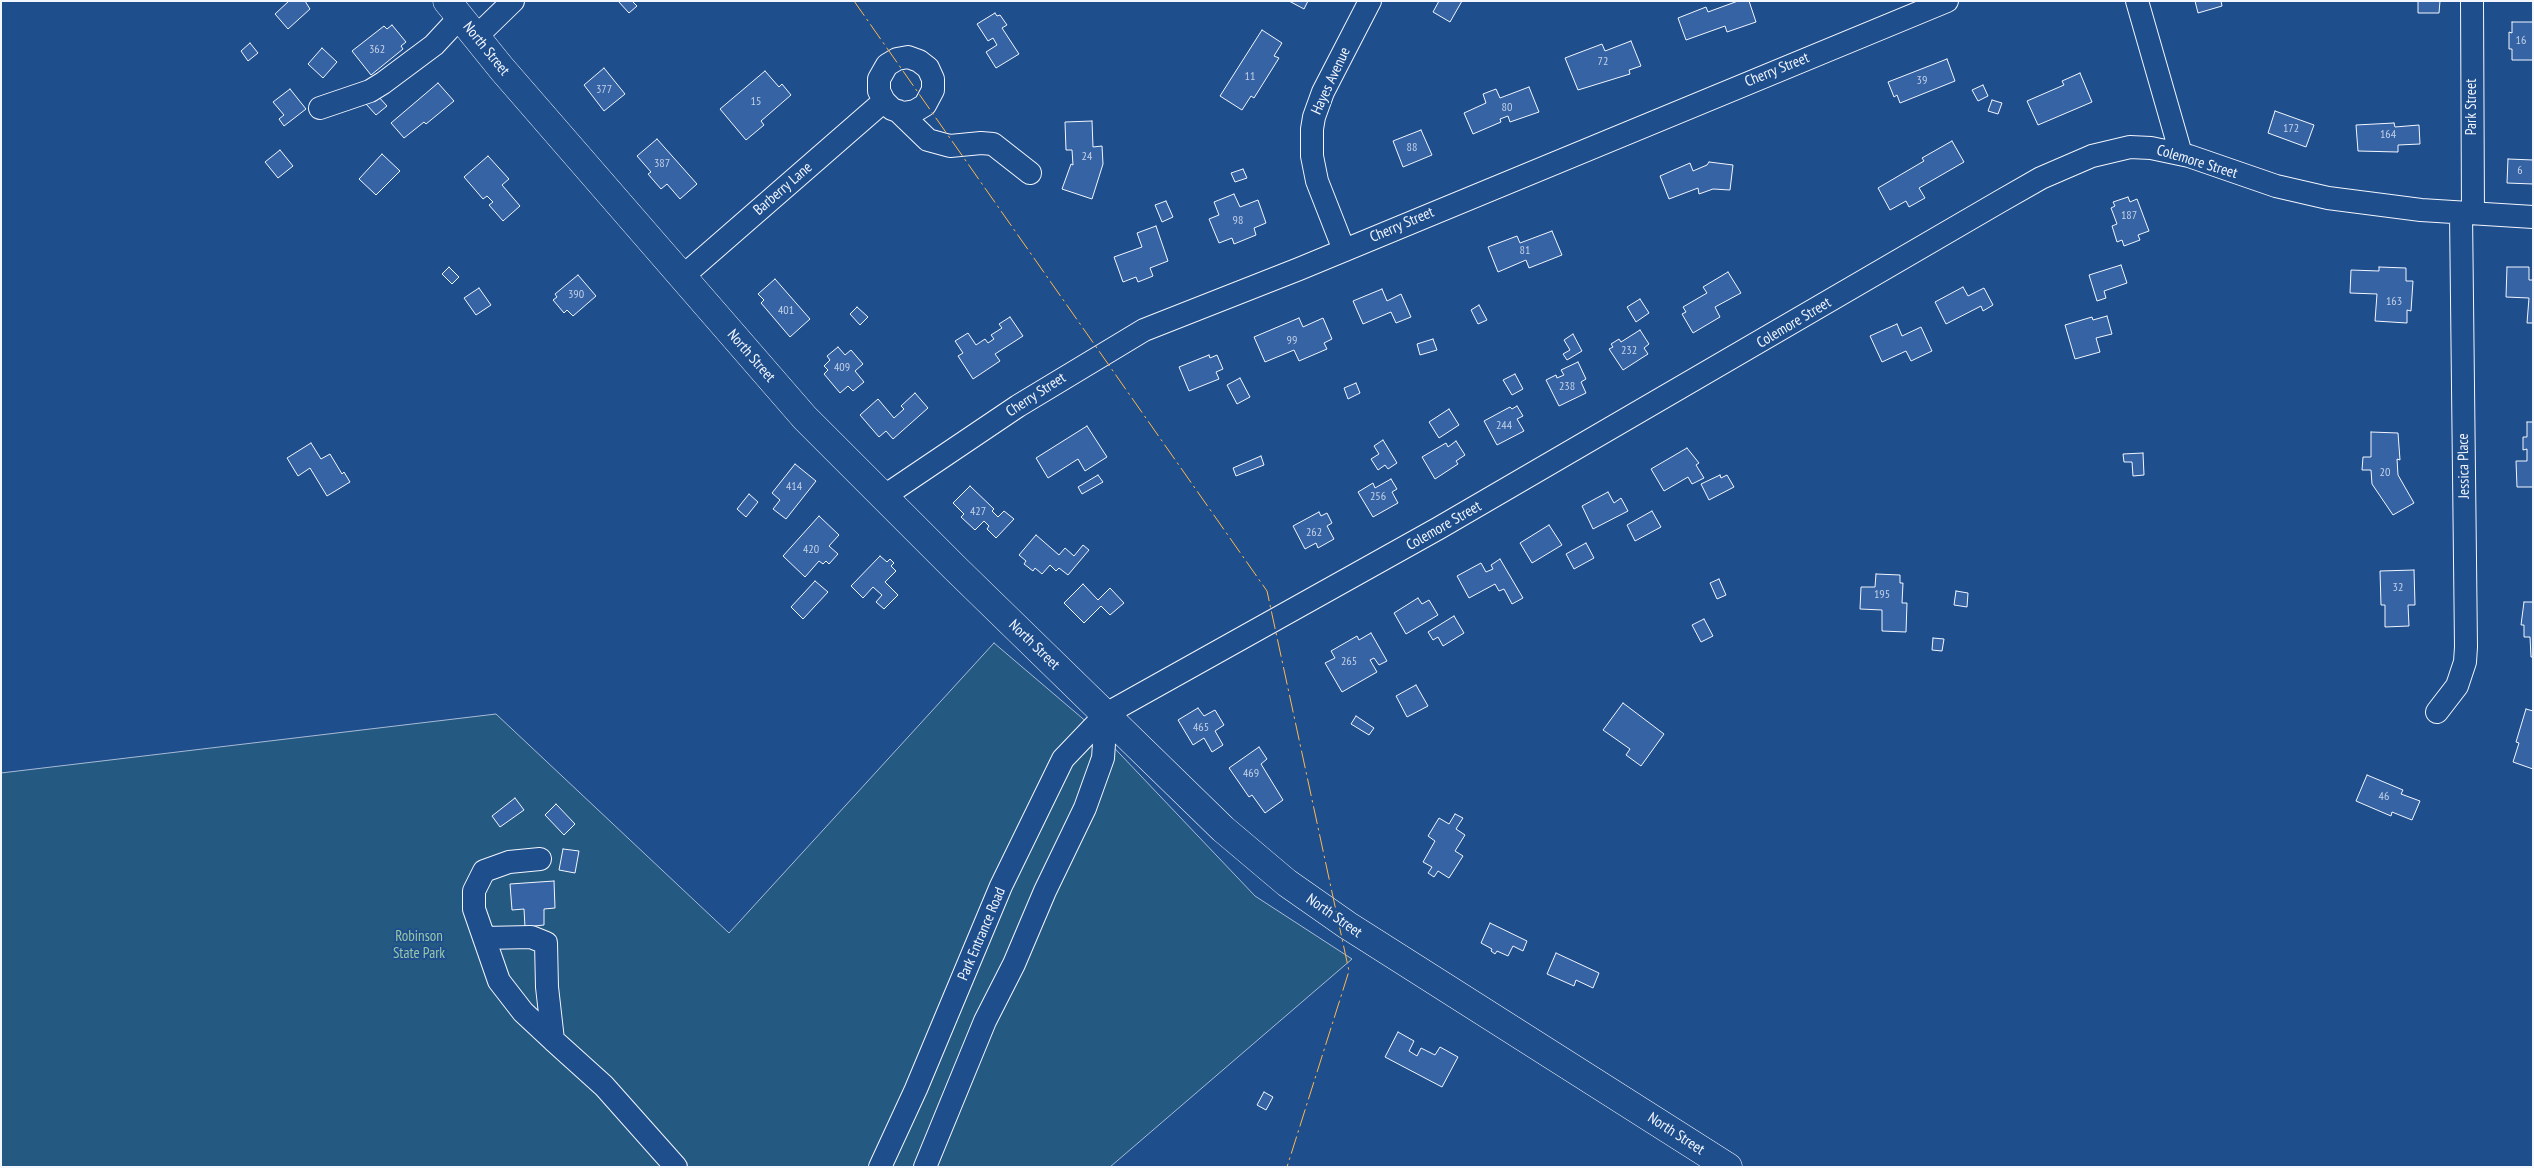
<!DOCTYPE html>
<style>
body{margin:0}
#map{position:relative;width:2534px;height:1168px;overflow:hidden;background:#1f4e8c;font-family:"PT Sans Narrow",sans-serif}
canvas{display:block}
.frame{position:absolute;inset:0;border:2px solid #f2f6ff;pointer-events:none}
</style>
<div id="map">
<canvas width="2534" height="1168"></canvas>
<div class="frame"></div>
</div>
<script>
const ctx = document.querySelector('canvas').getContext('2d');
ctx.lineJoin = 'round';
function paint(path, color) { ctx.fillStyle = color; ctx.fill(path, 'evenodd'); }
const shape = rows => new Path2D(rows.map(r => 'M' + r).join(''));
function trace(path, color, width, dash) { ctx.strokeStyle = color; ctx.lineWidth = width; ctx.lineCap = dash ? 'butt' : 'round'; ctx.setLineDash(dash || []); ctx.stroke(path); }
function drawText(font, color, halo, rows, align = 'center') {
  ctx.font = font + ' "PT Sans Narrow",sans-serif'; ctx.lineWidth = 4; ctx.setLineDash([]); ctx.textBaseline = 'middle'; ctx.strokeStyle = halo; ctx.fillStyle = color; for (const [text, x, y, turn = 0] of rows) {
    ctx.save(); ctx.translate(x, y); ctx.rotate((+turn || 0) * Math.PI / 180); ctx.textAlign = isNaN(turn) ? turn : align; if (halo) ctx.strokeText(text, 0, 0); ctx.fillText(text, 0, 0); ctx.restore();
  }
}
const green = shape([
 [994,643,1102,735,1255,896,1352,959,1110,1167,1,1167,1,773,496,714,729,933,994,643]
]);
paint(green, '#245a82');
trace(green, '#a8bbd7', 1);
const building = shape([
 [289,1,305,1,310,9,288,29,275,14,289,1],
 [618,1,632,1,637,6,629,13,618,1],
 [1289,1,1308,1,1304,9,1289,1],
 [1439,1,1462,1,1450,22,1433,12,1439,1],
 [1738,1,1749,1,1756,22,1727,32,1725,26,1686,40,1678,18,1706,7,1708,12,1738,1],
 [2195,1,2221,1,2222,6,2198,13,2195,1],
 [2418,1,2440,1,2439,13,2418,13,2418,1],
 [995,13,997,16,1000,15,1007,25,1002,28,1019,54,996,68,986,52,997,45,993,38,988,41,977,24,995,13],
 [2512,22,2533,22,2533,60,2512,60,2512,49,2509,49,2509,32,2512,33,2512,22],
 [392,25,406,42,401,46,403,49,371,75,352,51,384,26,387,29,392,25],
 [1262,30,1282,43,1274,56,1279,58,1254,98,1251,96,1242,110,1220,96,1262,30],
 [1631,41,1641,66,1629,70,1630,74,1578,90,1565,58,1602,44,1605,51,1631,41],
 [250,43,258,53,248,61,241,51,250,43],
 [322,48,337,62,323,78,308,64,322,48],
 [1947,59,1955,81,1900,103,1897,95,1894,97,1888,82,1947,59],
 [604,68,625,94,604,111,584,85,604,68],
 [765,71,779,87,782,84,791,95,761,121,764,125,746,140,720,109,765,71],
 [2080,73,2092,102,2038,125,2027,101,2064,85,2062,81,2080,73],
 [438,83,454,101,426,124,424,122,404,138,391,123,438,83],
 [1983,85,1988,96,1978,101,1972,90,1983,85],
 [1529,87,1539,112,1510,122,1508,116,1500,119,1501,122,1473,134,1464,113,1486,103,1483,94,1496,89,1500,98,1529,87],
 [290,89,306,109,284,126,279,119,284,115,273,102,290,89],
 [377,95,387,106,376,115,366,104,377,95],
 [1992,100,2002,103,1998,114,1988,111,1992,100],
 [2275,111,2314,125,2306,147,2268,133,2275,111],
 [1092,121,1093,147,1102,146,1103,164,1092,199,1062,189,1071,164,1073,165,1072,150,1066,150,1065,122,1092,121],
 [2394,123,2395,127,2419,125,2420,144,2398,145,2398,152,2358,151,2356,125,2394,123],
 [1421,130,1432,155,1403,167,1393,141,1421,130],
 [657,139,697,184,680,199,667,184,661,189,648,174,651,172,637,156,657,139],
 [1952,141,1964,162,1919,188,1925,198,1909,207,1906,201,1890,210,1878,188,1924,161,1922,158,1952,141],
 [280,150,293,166,278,178,265,162,280,150],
 [382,154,400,171,376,195,359,179,382,154],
 [488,156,509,179,502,185,520,206,503,221,489,205,493,202,487,196,483,199,464,177,488,156],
 [2508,159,2533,160,2533,184,2507,183,2508,159],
 [1709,162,1733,165,1730,190,1713,189,1699,194,1698,188,1669,199,1660,176,1690,163,1693,171,1707,165,1709,162],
 [1243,169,1247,178,1235,182,1231,173,1243,169],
 [1234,194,1240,207,1258,200,1266,223,1254,228,1256,235,1234,244,1232,238,1219,243,1209,219,1219,215,1214,202,1234,194],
 [2128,197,2130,202,2137,199,2149,231,2138,235,2140,240,2124,246,2122,240,2117,242,2112,226,2117,224,2111,208,2115,206,2113,202,2128,197],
 [1166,201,1173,217,1162,222,1155,205,1166,201],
 [1156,226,1168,261,1150,268,1153,276,1138,282,1136,277,1123,282,1114,257,1142,247,1137,233,1156,226],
 [1552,231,1562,255,1529,268,1526,260,1498,272,1488,247,1517,236,1520,243,1552,231],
 [2121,265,2127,283,2104,291,2106,298,2097,301,2089,275,2121,265],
 [449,267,459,277,452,284,442,274,449,267],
 [2379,267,2406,268,2406,281,2413,281,2411,311,2407,310,2407,323,2375,321,2377,294,2350,293,2351,270,2379,271,2379,267],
 [2507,267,2529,267,2529,280,2533,280,2533,323,2527,323,2529,298,2506,297,2507,267],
 [1728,272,1741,293,1715,307,1720,317,1693,333,1682,314,1686,312,1683,307,1707,293,1703,287,1728,272],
 [578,275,596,296,573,316,567,310,564,313,553,300,557,297,555,294,578,275],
 [775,279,810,319,790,337,761,303,764,300,758,294,775,279],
 [1963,287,1968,296,1984,288,1993,305,1983,311,1981,306,1946,324,1935,302,1963,287],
 [479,288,491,305,476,315,464,298,479,288],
 [1382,289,1387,301,1401,294,1411,317,1396,323,1391,312,1363,324,1353,301,1382,289],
 [1640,299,1649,313,1636,322,1627,307,1640,299],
 [1479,305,1487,320,1478,324,1471,310,1479,305],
 [857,307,868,317,860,325,850,314,857,307],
 [2107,316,2112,334,2096,338,2100,352,2075,359,2065,325,2092,317,2093,320,2107,316],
 [1010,317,1023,336,995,354,1000,361,973,379,958,356,963,353,955,341,968,333,976,345,985,339,988,343,994,339,991,335,1002,328,999,324,1010,317],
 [1299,318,1303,327,1323,318,1332,339,1324,343,1327,349,1299,361,1294,350,1265,362,1254,337,1299,318],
 [1897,324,1902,336,1921,327,1932,351,1911,361,1906,351,1882,362,1870,336,1897,324],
 [1640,330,1649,344,1644,348,1648,354,1623,370,1609,349,1613,347,1611,344,1619,339,1621,342,1640,330],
 [1573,334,1582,351,1567,360,1563,354,1570,350,1564,340,1573,334],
 [1433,339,1437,350,1420,355,1417,344,1433,339],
 [838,347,845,355,851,350,863,364,855,371,864,382,853,391,848,386,840,393,824,374,828,370,824,366,830,360,827,356,838,347],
 [1209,355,1210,358,1217,355,1223,369,1216,372,1219,379,1189,391,1179,367,1209,355],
 [1578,362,1586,379,1581,382,1586,393,1559,406,1546,380,1556,375,1557,378,1564,375,1561,370,1578,362],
 [1515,374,1523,389,1512,395,1503,380,1515,374],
 [1240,378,1250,397,1237,404,1227,385,1240,378],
 [1356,383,1360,393,1348,399,1344,388,1356,383],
 [915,393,928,408,893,439,886,431,879,437,860,415,878,399,894,418,904,409,901,406,915,393],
 [1517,406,1523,416,1517,419,1524,431,1497,445,1484,421,1510,407,1512,409,1517,406],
 [1449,409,1459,425,1439,438,1429,422,1449,409],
 [2527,422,2533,422,2533,487,2517,487,2516,461,2527,461,2527,449,2523,450,2523,437,2527,437,2527,422],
 [1087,426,1107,457,1085,471,1078,459,1048,478,1036,458,1087,426],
 [2371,432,2398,433,2400,460,2397,459,2398,475,2414,503,2393,515,2372,484,2371,470,2362,470,2363,457,2371,457,2371,432],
 [1383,440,1397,463,1388,469,1385,465,1378,470,1371,459,1379,454,1374,446,1383,440],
 [1456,441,1465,455,1456,461,1458,464,1435,479,1422,457,1446,443,1448,447,1456,441],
 [311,443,321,459,330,454,342,474,344,472,350,482,327,496,310,468,298,476,287,458,311,443],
 [1687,448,1699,463,1696,465,1704,478,1692,484,1688,477,1664,491,1651,469,1687,448],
 [2143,453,2144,475,2133,476,2132,462,2124,462,2123,454,2143,453],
 [1261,456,1264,465,1236,476,1233,468,1261,456],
 [795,464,816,481,786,519,773,509,780,500,772,493,795,464],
 [1098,475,1103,482,1082,494,1078,487,1098,475],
 [1720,475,1721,478,1727,475,1734,487,1709,500,1701,484,1720,475],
 [1391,479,1397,489,1392,492,1398,503,1373,517,1358,492,1373,483,1375,488,1391,479],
 [970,486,994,509,992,511,998,517,1004,511,1014,519,996,538,987,529,989,526,984,521,975,530,961,517,964,514,953,503,970,486],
 [1608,492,1614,503,1621,498,1628,511,1593,529,1582,506,1608,492],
 [749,494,758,502,746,517,737,509,749,494],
 [1652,511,1661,527,1635,541,1627,525,1652,511],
 [1319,512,1321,516,1327,513,1332,523,1327,526,1334,539,1318,548,1316,543,1305,549,1293,526,1319,512],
 [819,516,839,535,829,546,838,554,829,564,826,561,823,564,819,561,805,577,783,556,819,516],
 [1549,525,1562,545,1532,563,1520,543,1549,525],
 [1036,535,1059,555,1065,548,1074,556,1083,545,1089,550,1068,575,1059,568,1056,571,1050,565,1042,574,1035,568,1033,571,1024,564,1026,561,1019,555,1036,535],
 [1586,543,1594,558,1574,569,1566,554,1586,543],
 [880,556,887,562,890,559,894,563,891,566,896,571,885,582,898,595,884,609,876,602,882,595,873,587,863,598,851,586,880,556],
 [1500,559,1523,598,1512,604,1504,589,1499,591,1495,584,1469,598,1457,576,1481,563,1486,572,1493,569,1491,565,1500,559],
 [2414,570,2415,605,2408,605,2409,626,2385,627,2385,605,2381,605,2380,571,2414,570],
 [1876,574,1900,575,1900,583,1903,583,1902,603,1907,603,1906,632,1882,631,1882,610,1860,609,1861,587,1875,587,1876,574],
 [1719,579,1726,595,1717,599,1710,583,1719,579],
 [815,581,828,592,803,619,791,607,815,581],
 [1083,584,1098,600,1110,588,1124,603,1110,615,1101,606,1084,623,1064,603,1083,584],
 [1956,591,1968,593,1967,607,1954,605,1956,591],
 [1418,598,1422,604,1429,600,1438,615,1406,634,1394,613,1418,598],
 [2524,602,2533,602,2533,657,2531,657,2530,637,2524,637,2524,625,2521,625,2524,602],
 [1454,616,1464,633,1443,646,1438,637,1433,640,1428,632,1454,616],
 [1704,619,1713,636,1701,642,1692,625,1704,619],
 [1371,633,1387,661,1379,665,1374,658,1370,660,1377,672,1342,692,1325,663,1335,658,1331,651,1357,636,1359,640,1371,633],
 [1933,638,1944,639,1942,651,1932,650,1933,638],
 [1416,685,1428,706,1407,717,1396,696,1416,685],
 [1623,703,1664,734,1641,766,1626,755,1630,749,1603,730,1623,703],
 [1198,708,1204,716,1215,710,1224,725,1215,731,1223,745,1212,752,1204,738,1193,745,1178,720,1198,708],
 [2526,709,2533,711,2533,769,2513,762,2519,743,2516,742,2526,709],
 [1356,716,1374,728,1369,735,1351,724,1356,716],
 [1259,747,1267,759,1261,764,1283,800,1265,813,1252,795,1249,797,1229,768,1259,747],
 [2367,775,2403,790,2401,794,2420,801,2412,820,2392,812,2391,816,2356,801,2367,775],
 [515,798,524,810,500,827,492,816,515,798],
 [556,804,575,824,564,835,545,815,556,804],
 [1455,814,1463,818,1456,829,1465,835,1455,851,1463,856,1449,878,1438,871,1434,877,1428,873,1432,867,1423,862,1435,841,1428,836,1439,818,1449,824,1455,814],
 [563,849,579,851,575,873,559,870,563,849],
 [554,881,555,908,544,909,544,925,525,927,524,909,512,910,510,884,554,881],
 [1490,923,1527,941,1523,951,1513,946,1508,956,1497,951,1495,954,1491,951,1492,949,1481,943,1490,923],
 [1556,953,1599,973,1593,988,1576,980,1574,986,1547,974,1556,953],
 [1398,1032,1414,1041,1409,1051,1417,1056,1421,1048,1435,1055,1440,1047,1458,1057,1442,1087,1385,1057,1398,1032],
 [1264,1092,1273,1097,1266,1110,1257,1105,1264,1092]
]);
paint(building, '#3563a3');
trace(building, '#f2f6ff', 1);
const minor = shape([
 [2137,1,2181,154],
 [2472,1,2473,213],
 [476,37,513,1],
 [320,108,370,91,383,83,434,45,460,17],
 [898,111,928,140,950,146,981,143,993,144,1030,173],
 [1344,250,1317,181,1312,156,1312,129,1314,117,1323,92,1370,1],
 [682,277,884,101,892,109,903,113,915,111,925,105,933,90,933,79,928,68,919,61,908,57,897,59,887,65,879,79,879,91,884,101],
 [883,497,1018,406,1144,330,1299,269,1947,1],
 [2437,712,2457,686,2465,662,2466,647,2461,213],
 [540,859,509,862,484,871,474,891,474,909,499,981,523,1012,553,1040],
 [484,938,531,937,546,943,547,987,553,1040,604,1086,676,1167],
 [880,1167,916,1089,1001,886,1063,759,1106,714,1439,528,1999,202,2041,178,2092,156,2130,147,2151,148,2189,156,2276,186,2328,198,2421,210,2533,217],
 [925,1167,985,1021,1014,964,1045,891,1085,808,1103,758,1106,714]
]);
const major = shape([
 [447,1,502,69,805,418,954,567,1223,829,1287,883,1347,925,1728,1167]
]);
trace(minor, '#f2f6ff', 24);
trace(major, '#f2f6ff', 29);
trace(minor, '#1f4e8c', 22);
trace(major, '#1f4e8c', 28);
trace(shape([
 [854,1,1267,591,1349,971,1287,1167]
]), '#ffb74d', 1, [18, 4, 2.5, 4]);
drawText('12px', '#c3d1e8', null, [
 ["16",2521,41],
 ["362",377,50],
 ["72",1603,62],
 ["11",1250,77],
 ["39",1922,81],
 ["377",604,90],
 ["15",756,102],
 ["80",1507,108],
 ["172",2291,129],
 ["164",2388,135],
 ["88",1412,148],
 ["24",1087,157],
 ["387",662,164],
 ["6",2520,171],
 ["187",2129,216],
 ["98",1238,221],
 ["81",1525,251],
 ["390",576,295],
 ["163",2394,302],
 ["401",786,311],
 ["99",1292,341],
 ["232",1629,351],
 ["409",842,368],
 ["238",1567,387],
 ["244",1504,426],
 ["20",2385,473],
 ["414",794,487],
 ["256",1378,497],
 ["427",978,512],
 ["262",1314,533],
 ["420",811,550],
 ["32",2398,588],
 ["195",1882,595],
 ["265",1349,662],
 ["465",1201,728],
 ["469",1251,774],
 ["46",2384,797]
]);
drawText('15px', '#f2f6ff', '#1f4e8c', [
 ["North Street",486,49,51],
 ["Cherry Street",1777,70,-22],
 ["Hayes Avenue",1331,81,-65],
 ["Park Street",2472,107,-90],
 ["Colemore Street",2197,162,17],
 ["Barberry Lane",783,189,-41],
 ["Cherry Street",1402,225,-23],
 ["Colemore Street",1794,323,-31],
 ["North Street",751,356,49],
 ["Cherry Street",1036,395,-33],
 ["Jessica Place",2464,466,-91],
 ["Colemore Street",1444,526,-30],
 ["North Street",1034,645,44],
 ["North Street",1334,916,35],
 ["Park Entrance Road",982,934,-67],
 ["North Street",1676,1134,33]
]);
drawText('15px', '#97c8a6', '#1f4e8c', [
 ["Robinson",419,937],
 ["State Park",419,954]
]);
</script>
